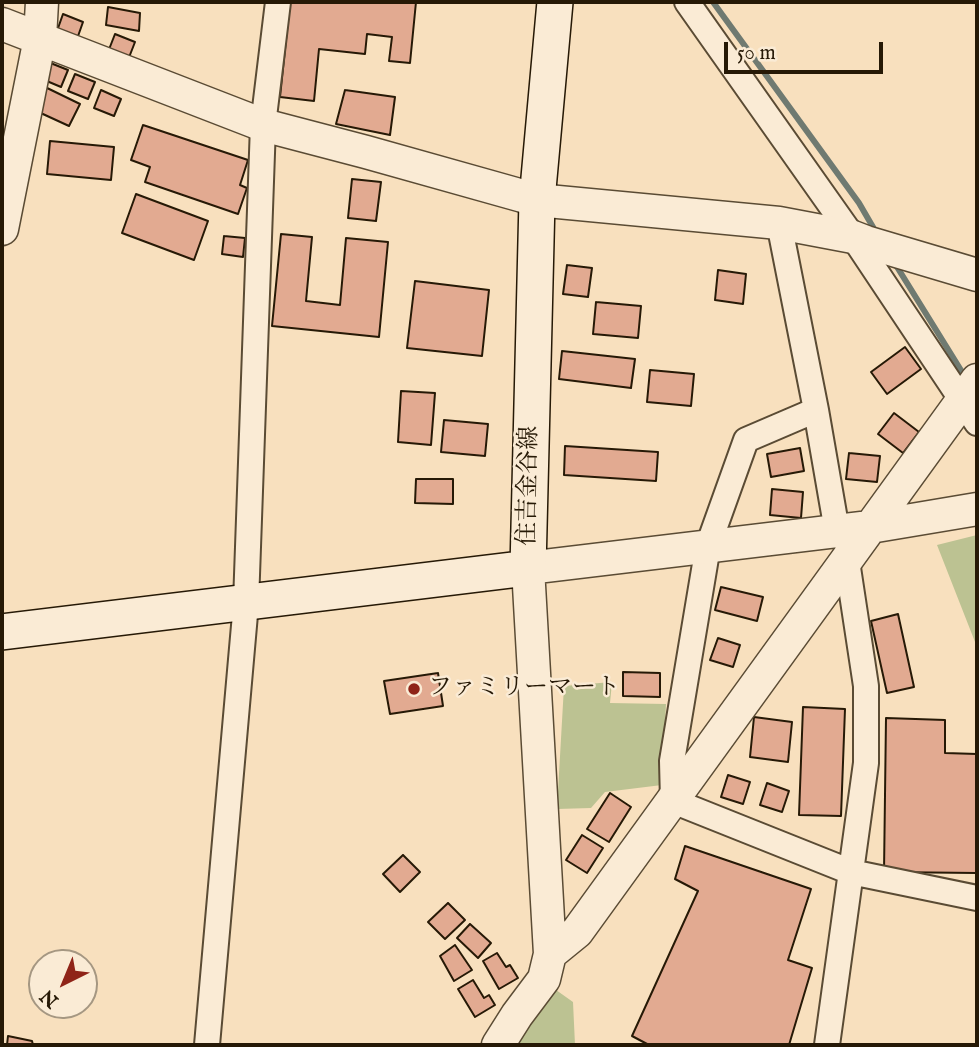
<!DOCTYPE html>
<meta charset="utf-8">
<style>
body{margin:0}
#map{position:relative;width:979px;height:1047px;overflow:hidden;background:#f8e0be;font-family:"IM FELL English",serif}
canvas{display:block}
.frame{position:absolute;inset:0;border:4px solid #261906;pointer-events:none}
.north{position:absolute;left:28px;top:949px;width:70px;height:70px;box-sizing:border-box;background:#faebd5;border:2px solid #a59782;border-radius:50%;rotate:223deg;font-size:19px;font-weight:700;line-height:28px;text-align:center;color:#261906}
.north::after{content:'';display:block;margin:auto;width:24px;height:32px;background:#8f2418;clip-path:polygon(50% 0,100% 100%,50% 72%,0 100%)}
.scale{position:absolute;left:724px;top:42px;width:159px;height:32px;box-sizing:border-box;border:4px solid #261906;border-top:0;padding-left:9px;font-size:21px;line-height:24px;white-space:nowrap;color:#261906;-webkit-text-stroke:5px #faebd5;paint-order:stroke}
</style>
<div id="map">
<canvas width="979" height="1047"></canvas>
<div class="frame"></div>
<div class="north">N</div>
<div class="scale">50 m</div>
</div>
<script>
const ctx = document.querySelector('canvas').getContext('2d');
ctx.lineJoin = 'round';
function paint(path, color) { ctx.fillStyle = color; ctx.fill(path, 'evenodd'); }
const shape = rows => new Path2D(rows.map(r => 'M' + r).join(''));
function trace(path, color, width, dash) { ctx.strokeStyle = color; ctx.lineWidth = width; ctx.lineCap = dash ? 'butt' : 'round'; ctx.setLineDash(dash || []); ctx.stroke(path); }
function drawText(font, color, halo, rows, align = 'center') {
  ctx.font = font + ' "IM FELL English","Noto Serif JP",serif'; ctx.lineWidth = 5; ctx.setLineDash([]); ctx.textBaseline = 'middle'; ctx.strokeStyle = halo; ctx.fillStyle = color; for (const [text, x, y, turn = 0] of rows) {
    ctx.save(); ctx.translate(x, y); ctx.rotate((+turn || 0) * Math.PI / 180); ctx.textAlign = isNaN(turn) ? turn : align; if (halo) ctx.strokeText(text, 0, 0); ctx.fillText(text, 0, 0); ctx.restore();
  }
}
paint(shape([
 [977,535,977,647,937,545],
 [612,682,610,703,666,704,662,785,605,792,591,808,557,809,564,686],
 [549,985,573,1002,575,1045,515,1045]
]), '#bcc292');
trace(shape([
 [713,2,859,203,877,234],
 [894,262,967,380]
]), '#6f7a71', 6);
const building = shape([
 [290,2,416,2,410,63,389,61,392,37,367,34,365,54,319,49,314,101,280,97,290,2],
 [108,7,140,13,139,31,106,25,108,7],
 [63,14,83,22,77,39,57,31,63,14],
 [115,34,135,42,128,60,108,52,115,34],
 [48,62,68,70,61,87,42,79,48,62],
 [75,74,95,82,88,99,68,91,75,74],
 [43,86,80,104,69,126,32,109,43,86],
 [101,90,121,99,114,116,94,108,101,90],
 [345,90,395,97,390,135,336,124,345,90],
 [143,125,248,160,240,185,247,188,238,214,145,182,150,167,131,160,143,125],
 [50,141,114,147,111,180,47,174,50,141],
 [352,179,381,182,376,221,348,218,352,179],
 [136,194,208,221,194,260,122,233,136,194],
 [281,234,312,237,306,301,340,305,346,238,388,242,379,337,272,326,281,234],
 [224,236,245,238,243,257,222,254,224,236],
 [567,265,592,268,588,297,563,294,567,265],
 [718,270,746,274,743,304,715,300,718,270],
 [415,281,489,290,482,356,407,348,415,281],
 [596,302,641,306,638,338,593,334,596,302],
 [905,347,921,369,887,394,871,372,905,347],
 [562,351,635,359,631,388,559,379,562,351],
 [650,370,694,374,691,406,647,402,650,370],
 [401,391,435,393,431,445,398,442,401,391],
 [894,413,919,432,903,453,878,434,894,413],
 [444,420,488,424,485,456,441,452,444,420],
 [565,446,658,452,656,481,564,475,565,446],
 [800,448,804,471,771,477,767,454,800,448],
 [849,453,880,456,877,482,846,479,849,453],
 [416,479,453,479,453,504,415,503,416,479],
 [772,489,803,492,801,518,770,515,772,489],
 [721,587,763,597,757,621,715,610,721,587],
 [898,614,914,687,887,693,871,621,898,614],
 [718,638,740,645,733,667,710,660,718,638],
 [623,672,660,673,660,697,623,696,623,672],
 [438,673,443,706,390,714,384,681,438,673],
 [803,707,845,709,841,816,799,815,803,707],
 [754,717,792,722,788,762,750,757,754,717],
 [886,718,945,720,945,753,977,754,977,873,884,872,886,718],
 [728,775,750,782,743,804,721,797,728,775],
 [767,783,789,791,782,812,760,805,767,783],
 [610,793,631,807,609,842,587,829,610,793],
 [582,835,603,848,587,873,566,860,582,835],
 [685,846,811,889,788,960,812,968,789,1045,649,1045,632,1036,698,891,675,879,685,846],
 [403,855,420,872,400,892,383,874,403,855],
 [448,903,465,920,445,939,428,922,448,903],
 [470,924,491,943,478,958,457,938,470,924],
 [455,945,472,970,454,981,440,956,455,945],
 [497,953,506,967,510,965,518,978,499,989,483,961,497,953],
 [473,980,484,998,489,995,495,1005,475,1017,458,989,473,980],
 [8,1036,32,1041,33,1045,7,1045,8,1036]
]);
paint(building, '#e2aa91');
trace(building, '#261906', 2);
const minor = shape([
 [687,2,853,237,977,423],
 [779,223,816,410,746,440,708,546,672,761,673,801,851,872,977,898],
 [816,410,837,531],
 [207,1045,246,603,263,125,278,2],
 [827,1045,866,763,866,686,847,561]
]);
const tertiary = shape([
 [2,24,263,125,366,152,537,200,779,223,853,237,866,242,977,275],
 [2,229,40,38,42,2],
 [550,954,528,568,870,527,977,509],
 [498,1045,517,1015,544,979,550,954,577,932,977,380]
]);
const secondary = shape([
 [2,632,528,568,537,200,555,2]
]);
trace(minor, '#5a4b34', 28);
trace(tertiary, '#5a4b34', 35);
trace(secondary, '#261906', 38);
trace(minor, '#faebd5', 24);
trace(tertiary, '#faebd5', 32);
trace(secondary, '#faebd5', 35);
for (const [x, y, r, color] of [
 [414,689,7,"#8f2418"]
]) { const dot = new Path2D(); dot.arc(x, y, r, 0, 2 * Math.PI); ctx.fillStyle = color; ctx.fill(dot); trace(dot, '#faebd5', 2.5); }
drawText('24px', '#261906', '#faebd5', [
 ["住吉金谷線",530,486,-89]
]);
drawText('24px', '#261906', '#faebd5', [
 ["ファミリーマート",428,689]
], 'left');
</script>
